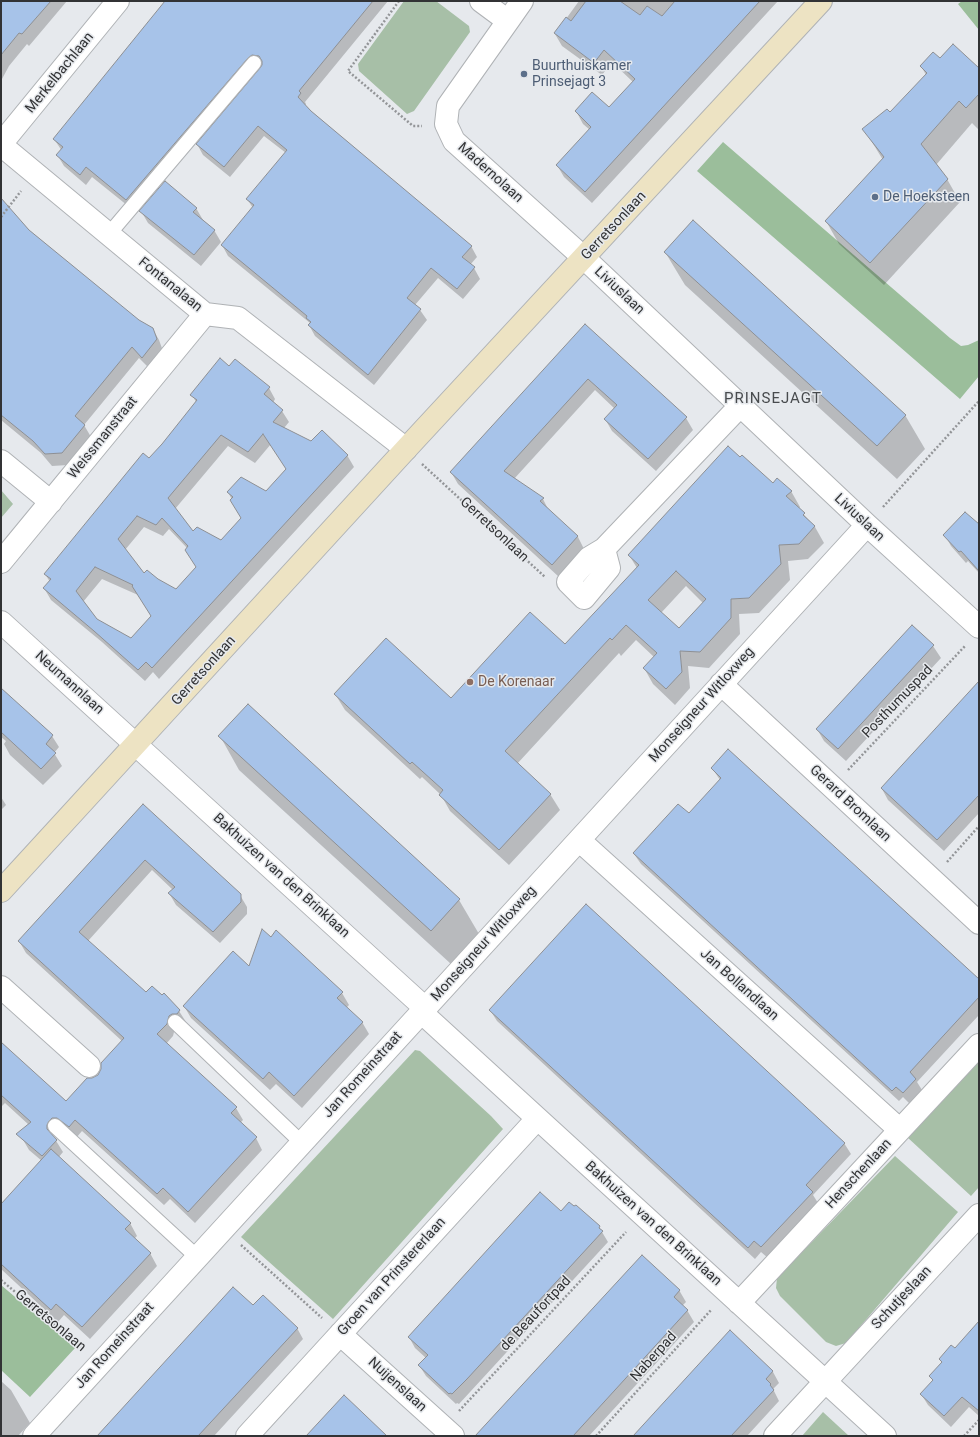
<!DOCTYPE html>
<style>
body{margin:0}
#map{position:relative;width:980px;height:1437px;overflow:hidden;background:#e6e9ed;font-family:Roboto,sans-serif}
canvas{display:block}
.frame{position:absolute;inset:0;border:2px solid #323335;pointer-events:none}
</style>
<div id="map">
<canvas width="980" height="1437"></canvas>
<div class="frame"></div>
</div>
<script>
const ctx = document.querySelector('canvas').getContext('2d');
ctx.lineJoin = 'round';
function paint(path, color) { ctx.fillStyle = color; ctx.fill(path, 'evenodd'); }
const shape = rows => new Path2D(rows.map(r => 'M' + r).join(''));
function trace(path, color, width, dash) { ctx.strokeStyle = color; ctx.lineWidth = width; ctx.lineCap = dash ? 'butt' : 'round'; ctx.setLineDash(dash || []); ctx.stroke(path); }
function drawText(font, color, halo, rows, align = 'center') {
  ctx.font = font + ' Roboto,sans-serif'; ctx.lineWidth = 3; ctx.setLineDash([]); ctx.textBaseline = 'middle'; ctx.strokeStyle = halo; ctx.fillStyle = color; for (const [text, x, y, turn = 0] of rows) {
    ctx.save(); ctx.translate(x, y); ctx.rotate((+turn || 0) * Math.PI / 180); ctx.textAlign = isNaN(turn) ? turn : align; if (halo) ctx.strokeText(text, 0, 0); ctx.fillText(text, 0, 0); ctx.restore();
  }
}
paint(shape([
 [404,1,436,1,469,26,470,32,414,111,407,114,359,71,358,64],
 [1,490,13,504,1,518],
 [415,1050,420,1051,491,1116,503,1129,333,1319,241,1237],
 [979,1060,979,1187,971,1196,907,1137],
 [895,1156,958,1212,846,1343,836,1346,826,1342,780,1296,776,1288,777,1278],
 [823,1412,849,1436,802,1436]
]), '#a7bfa7');
paint(shape([
 [962,1,979,1,979,30,958,4],
 [723,142,950,338,961,346,968,345,979,340,979,376,960,399,697,171],
 [1,1285,75,1348,30,1397,1,1370]
]), '#9bbe9b');
paint(shape([
 [10,1,67,1,29,46,27,44,9,66,2,79,1,12],
 [173,1,388,1,305,102,306,104,305,106,471,246,477,257,470,265,474,268,480,279,463,299,438,278,415,305,420,310,427,320,374,385,315,336,309,325,310,323,228,256,222,245,253,208,247,199,286,153,264,136,230,177,203,155,197,144,263,65,257,65,133,210,92,177,86,185,64,166,58,156,62,151,54,139],
 [579,1,778,1,592,203,564,177,557,165,590,130,583,124,576,111,609,109,633,82,612,62,602,75,562,46,555,34],
 [941,60,979,70,979,130,972,123,936,165,947,179,960,202,884,285,839,244,826,221,883,160,864,129,890,113,926,75,921,66],
 [1,200,29,230,139,321,152,328,159,340,163,351,149,368,139,358,84,425,91,437,68,465,52,466,41,453,1,420],
 [196,208,203,220,214,230,221,242,201,266,148,223,141,211],
 [665,252,905,415,925,449,897,479,685,285],
 [585,325,686,418,693,430,656,471,612,431,605,419,615,409,595,390,514,479,543,499,549,511,578,537,584,549,559,577,458,484,451,472],
 [229,367,269,388,275,399,273,403,282,411,289,422,284,428,312,443,347,455,354,467,159,679,153,672,145,681,102,642,51,600,44,588,50,582,45,574,150,460,196,402,192,395],
 [271,444,287,469,266,492,228,492,242,519,221,541,193,533,175,509,228,446,255,463],
 [144,527,163,536,169,529,187,548,197,568,176,590,157,580,144,575,125,550],
 [102,579,138,595,152,617,131,639,96,620,83,602],
 [773,485,791,491,800,507,799,509,815,527,824,543,808,559,788,561,790,580,759,613,739,614,740,634,709,668,688,666,690,688,675,705,653,684,644,668,654,657,636,640,621,656,619,653,517,764,550,794,560,810,509,865,450,811,441,795,422,777,420,779,345,710,335,694,451,699,565,646,637,568,629,555],
 [686,586,703,603,679,630,661,613],
 [979,526,979,573,968,561,966,563,951,546,945,535],
 [912,626,933,646,941,658,846,761,824,741,817,729],
 [1,689,52,736,59,747,54,753,62,766,43,785,10,755,4,744,6,741,1,737],
 [979,705,979,813,944,851,888,800,882,789],
 [248,706,459,900,479,934,451,964,239,770,220,736],
 [712,768,979,981,979,1015,917,1082,922,1090,910,1104,903,1097,899,1101,641,864,634,854,689,814,720,780],
 [1,797,6,805,1,810],
 [143,806,240,895,247,907,247,914,220,943,176,905,169,893,173,890,152,870,88,941,146,994,179,1011,186,1022,183,1025,175,1028,173,1036,166,1044,236,1108,243,1120,240,1123,256,1138,262,1150,195,1223,170,1199,164,1205,82,1131,76,1138,55,1132,53,1136,63,1152,58,1158,130,1223,137,1236,134,1239,150,1253,157,1266,90,1339,64,1315,58,1322,1,1269,1,1228,42,1161,29,1150,22,1138,29,1125,5,1103,1,1107,1,1043,66,1103,93,1079,99,1075,122,1041,26,953,19,941],
 [250,968,342,993,349,1005,346,1008,362,1022,369,1034,302,1108,276,1084,270,1090,191,1018,184,1006],
 [490,1010,844,1143,851,1154,813,1195,818,1203,768,1258,761,1252,755,1259,497,1021],
 [561,1213,599,1227,608,1242,459,1404,457,1403,456,1404,426,1376,419,1365,426,1358,415,1348,409,1337],
 [679,1290,686,1302,682,1306,687,1310,694,1322,589,1436,491,1436],
 [254,1307,297,1328,303,1339,214,1436,97,1436],
 [979,1323,979,1416,969,1407,951,1427,928,1405,921,1394,933,1381,930,1376,942,1363,940,1359,955,1349],
 [730,1332,773,1372,779,1383,773,1389,779,1401,747,1436,634,1436],
 [1,1381,11,1390,30,1423,18,1436,1,1436]
]), '#0003');
const building = shape([
 [1,1,51,1,22,34,19,33,1,55,1,1],
 [165,1,373,1,299,91,301,93,298,97,311,111,472,246,462,257,475,267,457,289,431,268,407,298,421,309,368,375,308,325,311,322,306,318,307,316,221,245,254,205,246,199,287,150,258,126,224,167,196,144,260,68,262,65,262,61,259,56,252,55,248,58,126,200,86,167,80,175,56,155,63,147,53,139,165,1],
 [586,1,620,1,640,15,647,6,662,16,675,1,760,1,585,192,556,165,591,127,575,111,592,92,609,107,635,79,604,50,594,63,554,33,566,17,571,21,586,1],
 [953,44,979,68,979,94,966,108,959,101,921,144,948,179,870,263,825,221,884,157,862,129,887,109,890,112,927,73,920,66,933,52,940,58,953,44],
 [165,181,197,208,193,212,215,230,194,255,139,211,165,181],
 [1,198,29,230,139,320,153,328,157,339,142,358,132,347,75,416,85,425,62,453,45,454,33,441,1,415,1,198],
 [693,220,906,415,877,446,664,252,693,220],
 [585,324,687,417,648,459,604,419,617,405,588,379,504,471,544,498,540,501,578,536,552,565,450,472,585,324],
 [220,358,229,366,235,359,270,387,264,394,283,410,273,422,311,441,322,430,348,455,152,668,146,662,138,670,94,631,43,588,51,579,44,574,143,453,149,458,162,444,197,400,190,395,220,358],
 [263,434,286,469,266,491,241,477,227,492,233,497,230,500,241,518,221,540,197,527,193,531,168,498,221,435,248,452,263,434],
 [137,516,156,525,162,518,188,546,185,550,196,567,176,589,158,579,147,570,144,573,118,539,137,516],
 [95,567,133,585,132,586,151,616,131,638,97,619,76,591,95,567],
 [728,446,740,457,742,455,773,483,777,478,792,491,786,496,805,513,803,515,815,526,799,544,779,545,781,564,749,598,731,599,731,618,700,652,680,651,682,672,666,689,643,668,657,653,626,625,612,640,610,638,505,751,551,794,499,850,439,795,443,790,412,762,410,764,334,694,386,638,451,698,530,612,565,644,639,565,628,555,728,446],
 [676,571,706,599,679,628,648,600,676,571],
 [965,512,979,524,979,571,961,551,959,552,943,535,965,512],
 [912,625,934,645,838,749,816,729,912,625],
 [979,681,979,795,937,840,881,788,979,681],
 [1,688,53,735,46,744,56,753,41,769,1,732,1,688],
 [248,704,460,899,431,931,218,736,248,704],
 [728,749,979,979,979,997,910,1072,916,1079,903,1093,896,1087,892,1091,633,853,678,804,689,813,721,778,711,768,728,749],
 [143,804,241,894,241,902,213,932,168,893,175,887,145,860,79,932,146,992,152,986,162,995,164,993,180,1010,177,1014,172,1014,169,1016,167,1024,157,1034,237,1107,231,1113,257,1137,188,1212,163,1188,157,1194,75,1120,69,1127,57,1118,52,1118,49,1121,47,1125,47,1129,57,1140,42,1156,16,1134,31,1122,1,1095,1,1042,66,1101,87,1078,92,1078,98,1075,101,1069,101,1063,124,1038,18,941,143,804],
 [586,904,845,1143,806,1185,813,1192,761,1247,754,1241,748,1248,489,1010,586,904],
 [262,929,271,937,276,930,317,968,343,992,337,998,363,1022,294,1096,269,1072,263,1079,183,1006,233,951,249,966,262,929],
 [51,1149,131,1223,125,1229,151,1253,82,1327,56,1304,51,1310,1,1264,1,1204,51,1149],
 [540,1192,561,1211,569,1202,574,1206,576,1205,600,1226,599,1228,603,1231,467,1379,452,1394,450,1393,449,1394,418,1365,428,1355,408,1337,540,1192],
 [642,1255,680,1290,674,1297,688,1310,573,1436,475,1436,642,1255],
 [233,1287,253,1305,263,1295,298,1328,198,1436,97,1436,233,1287],
 [979,1321,979,1411,962,1397,944,1416,920,1394,933,1380,929,1376,942,1362,939,1359,951,1345,955,1348,979,1321],
 [730,1330,773,1371,766,1379,771,1384,770,1385,774,1390,731,1436,633,1436,730,1330],
 [344,1395,364,1414,387,1436,306,1436,344,1395]
]);
paint(building, '#a7c3e9');
trace(building, '#8d8f93', 1);
const lane = shape([
 [109,234,254,63],
 [175,1022,302,1143],
 [55,1126,197,1257]
]);
const street = shape([
 [481,1,508,21,448,106,446,124,454,141,584,258,867,525,979,627],
 [508,21,522,1],
 [1,144,118,1],
 [1,145,205,314,238,318,406,449],
 [1,461,51,502],
 [604,549,609,568,584,598,568,582,589,558,604,549,740,406],
 [1,562,205,314],
 [1,622,425,1008],
 [721,684,979,923],
 [579,840,900,1130],
 [1,987,89,1066],
 [421,1012,885,1436],
 [739,1303,979,1045],
 [340,1334,453,1436],
 [34,1436,867,525],
 [247,1436,537,1119],
 [775,1436,979,1215]
]);
const secondary = shape([
 [1,891,406,449,821,1]
]);
trace(lane, '#afb2b5', 16);
trace(street, '#afb2b5', 24);
trace(secondary, '#afb2b5', 24);
trace(shape([
 [399,1,348,71,413,126,422,126],
 [1,217,21,191],
 [422,464,545,577],
 [883,507,979,401],
 [848,770,965,646],
 [947,862,979,826],
 [241,1245,322,1318],
 [1,1280,83,1349],
 [459,1411,626,1232],
 [596,1436,712,1309],
 [964,1436,979,1420]
]), '#939598', 2.5, [2, 2]);
trace(lane, '#fff', 14);
trace(street, '#fff', 22);
trace(secondary, '#ede3c3', 22);
for (const [x, y, r, color] of [
 [524,74,4,"#5c6f8a"],
 [875,197,4,"#5c6f8a"],
 [470,682,4,"#8d6e63"]
]) { const dot = new Path2D(); dot.arc(x, y, r, 0, 2 * Math.PI); ctx.fillStyle = color; ctx.fill(dot); trace(dot, '#e6e9ed', 1.5); }
drawText('14px', '#4e5e75', '#e6e9ed', [
 ["Buurthuiskamer",532,66],
 ["Prinsejagt 3",532,82],
 ["De Hoeksteen",883,197]
], 'left');
drawText('14px', '#323335', '#e6e9ed', [
 ["Merkelbachlaan",60,73,-51],
 ["Madernolaan",490,173,42],
 ["Gerretsonlaan",614,226,-47],
 ["Fontanalaan",170,285,39],
 ["Liviuslaan",619,291,43],
 ["Weissmanstraat",103,438,-51],
 ["Liviuslaan",859,518,43],
 ["Gerretsonlaan",494,530,43],
 ["Gerretsonlaan",204,671,-48],
 ["Neumannlaan",69,683,42],
 ["Posthumuspad",898,702,-46],
 ["Monseigneur Witloxweg",702,705,-48],
 ["Gerard Bromlaan",850,804,43],
 ["Bakhuizen van den Brinklaan",281,876,42],
 ["Monseigneur Witloxweg",484,944,-48],
 ["Jan Bollandlaan",739,985,42],
 ["Jan Romeinstraat",363,1075,-48],
 ["Henschenlaan",859,1174,-47],
 ["Bakhuizen van den Brinklaan",653,1224,42],
 ["Groen van Prinstererlaan",392,1277,-48],
 ["Schutjeslaan",902,1298,-47],
 ["de Beaufortpad",536,1314,-47],
 ["Gerretsonlaan",50,1321,40],
 ["Jan Romeinstraat",115,1346,-48],
 ["Naberpad",654,1357,-48],
 ["Nuijenslaan",397,1385,42]
]);
drawText('14px', '#785e54', '#e6e9ed', [
 ["De Korenaar",478,682]
], 'left');
ctx.letterSpacing = '1px';
drawText('15px', '#484b4e', '#e6e9ed', [
 ["PRINSEJAGT",773,399]
]);
ctx.letterSpacing = '0px';
</script>
